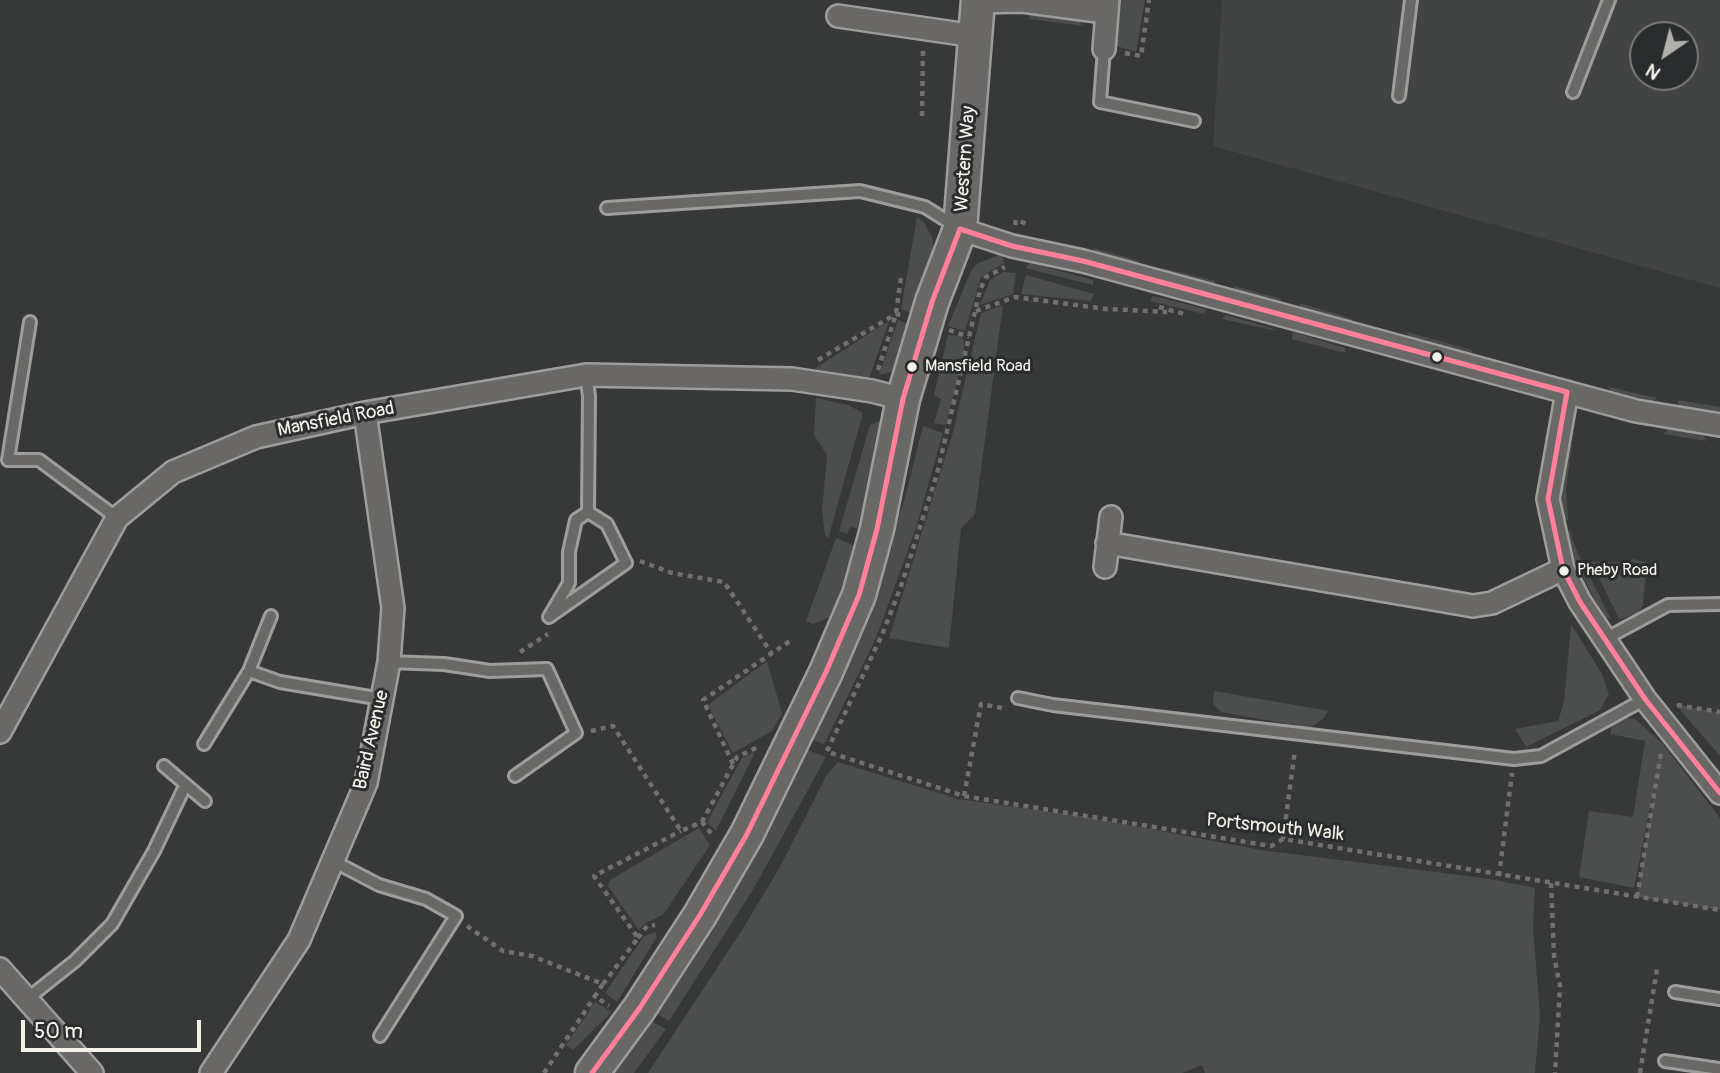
<!DOCTYPE html>
<style>
body{margin:0}
#map{position:relative;width:1720px;height:1073px;overflow:hidden;background:#373838;font-family:Pangolin,sans-serif}
canvas{display:block}
.north{position:absolute;left:1629px;top:21px;width:70px;height:70px;box-sizing:border-box;background:#2a2d2e;border:2px solid #7b7b78;border-radius:50%;rotate:215deg;font-size:19px;font-weight:700;line-height:28px;text-align:center;color:#f4f1e8}
.north::after{content:'';display:block;margin:auto;width:24px;height:32px;background:#b2b0aa;clip-path:polygon(50% 0,100% 100%,50% 72%,0 100%)}
.scale{position:absolute;left:21px;top:1020px;width:180px;height:32px;box-sizing:border-box;border:4px solid #f4f1e8;border-top:0;padding-left:9px;font-size:21px;line-height:24px;white-space:nowrap;color:#f4f1e8;-webkit-text-stroke:5px #2a2d2e;paint-order:stroke}
</style>
<div id="map">
<canvas width="1720" height="1073"></canvas>
<div class="north">N</div>
<div class="scale">50 m</div>
</div>
<script>
const ctx = document.querySelector('canvas').getContext('2d');
ctx.lineJoin = 'round';
function paint(path, color) { ctx.fillStyle = color; ctx.fill(path, 'evenodd'); }
const shape = rows => new Path2D(rows.map(r => 'M' + r).join(''));
function trace(path, color, width, dash) { ctx.strokeStyle = color; ctx.lineWidth = width; ctx.lineCap = dash ? 'butt' : 'round'; ctx.setLineDash(dash || []); ctx.stroke(path); }
function drawText(font, color, halo, rows, align = 'center') {
  ctx.font = font + ' Pangolin,sans-serif'; ctx.lineWidth = 6; ctx.setLineDash([]); ctx.textBaseline = 'middle'; ctx.strokeStyle = halo; ctx.fillStyle = color; for (const [text, x, y, turn = 0] of rows) {
    ctx.save(); ctx.translate(x, y); ctx.rotate((+turn || 0) * Math.PI / 180); ctx.textAlign = isNaN(turn) ? turn : align; if (halo) ctx.strokeText(text, 0, 0); ctx.fillText(text, 0, 0); ctx.restore();
  }
}
paint(shape([
 [1222,0,1720,0,1720,288,1213,146],
 [1643,35,1685,35,1685,77,1643,77]
]), '#414443');
paint(shape([
 [1119,0,1145,0,1136,52,1113,45],
 [1033,8,1043,15,1075,17,1084,26,1029,19],
 [917,217,924,222,932,237,937,262,922,317,901,309],
 [1093,248,1140,261,1136,266,1092,253],
 [1002,254,1004,263,981,277,965,331,948,326,971,271,978,263],
 [1030,263,1093,280,1093,285,1025,268],
 [1163,268,1215,281,1213,286,1162,273],
 [1003,272,1016,273,1013,294,980,305,990,280],
 [1026,275,1094,294,1091,301,1021,294],
 [1234,286,1282,299,1277,303,1237,292],
 [1153,296,1206,309,1204,314,1150,301],
 [1299,303,1353,319,1348,324,1301,309],
 [1003,305,975,514,961,528,949,648,889,638,953,432,981,313],
 [1226,315,1274,329,1276,331,1222,319],
 [898,320,915,327,896,371,879,375],
 [889,321,869,379,814,369],
 [1293,332,1345,348,1345,353,1292,339],
 [1407,332,1472,350,1472,355,1409,338],
 [948,335,960,336,964,341,964,353,946,425,934,423,941,399,934,395],
 [1608,387,1609,387,1657,398,1651,403,1633,399,1612,392],
 [816,398,848,405,863,413,828,539,825,535,822,511,827,455,814,435],
 [1678,400,1720,407,1720,413,1679,406],
 [879,421,883,435,864,521,860,529,850,527,847,534,839,531,870,425],
 [923,426,943,433,916,528,876,638,824,745,812,739,903,505],
 [1669,429,1703,435,1706,441,1663,434],
 [1569,443,1572,444,1566,488,1568,520,1563,519,1560,482],
 [1569,529,1576,549,1611,619,1606,617,1594,599,1572,555,1567,538],
 [836,538,857,547,837,614,813,624,806,621],
 [1632,559,1647,562,1643,605,1637,614,1619,619,1591,562,1628,562],
 [1571,624,1602,674,1609,694,1600,710,1526,747,1515,729,1558,721,1564,702],
 [767,661,782,713,772,731,733,753,708,705],
 [1214,691,1324,710,1328,711,1324,718,1310,728,1221,712,1213,704],
 [1675,704,1720,713,1720,756],
 [1614,716,1635,719,1662,743,1720,818,1720,910,1637,897,1656,777,1634,888,1579,877,1589,811,1633,817,1645,741,1610,734],
 [805,749,826,757,754,888,669,1021,656,1013],
 [755,752,716,831,707,822,742,758],
 [838,762,958,799,1087,817,1261,850,1491,879,1535,888,1533,928,1540,1015,1535,1073,1205,1073,1202,1065,1182,1073,648,1073,742,930,780,867,826,776],
 [699,828,710,845,663,915,645,923,639,930,608,886,610,880],
 [655,932,657,937,617,1002,605,993,644,936],
 [595,1002,612,1012,573,1050,566,1045],
 [649,1020,666,1029,634,1073,614,1073]
]), '#4b4e4c');
const lane = shape([
 [1104,49,1100,102,1194,121],
 [1573,92,1609,0],
 [1399,96,1411,0],
 [607,208,860,191,925,207,955,226],
 [30,322,8,460,39,460,117,518],
 [586,375,589,396,588,512],
 [588,512,607,524,626,563,549,617,569,583,569,552,576,520,588,512],
 [1605,639,1668,605,1720,604],
 [389,662,444,664,490,671,547,669,576,733,515,776],
 [249,671,280,682,382,699],
 [1018,698,1053,705,1514,759,1541,756,1645,699],
 [204,744,249,671,271,616],
 [164,766,205,801],
 [333,861,379,885,426,899,456,916,380,1036],
 [1675,992,1720,999],
 [27,999,75,961,112,924,154,851,185,786],
 [1665,1061,1720,1069]
]);
const street = shape([
 [978,2,1022,1,1105,12],
 [838,16,975,36],
 [1104,49,1108,0],
 [960,229,1012,246,1083,261,1636,411,1720,425],
 [1567,392,1548,499,1563,569,1580,602,1645,699,1720,793],
 [1107,543,1473,606,1492,603,1563,569],
 [1105,567,1111,517],
 [0,732,117,518,173,472,256,437,365,413,586,375,792,379,872,391,903,399],
 [0,969,92,1073],
 [211,1073,299,940,366,783,389,662,393,608,365,413]
]);
const secondary = shape([
 [592,1073,639,1009,700,915,747,834,826,672,859,595,877,529,903,399,932,302,960,229,978,0]
]);
trace(lane, '#9d9d9b', 16);
trace(street, '#9d9d9b', 26);
trace(secondary, '#9d9d9b', 37);
trace(shape([
 [1125,53,1141,56,1149,0],
 [922,116,923,50],
 [1015,225,1016,220,1030,225],
 [1159,307,1184,314],
 [976,311,1015,297,1106,309,1167,312],
 [949,330,969,337],
 [818,360,896,314,901,315],
 [878,370,896,314,901,277],
 [640,561,672,573,724,582,772,654],
 [520,652,548,634],
 [1677,705,1720,712],
 [591,731,613,726,681,831,702,822,714,837],
 [827,751,882,635,901,586,937,474,980,290,986,277,1005,267],
 [831,753,964,796,1271,846,1283,839,1720,910],
 [733,764,703,700,793,639],
 [964,796,981,704,1007,709],
 [702,822,737,757,758,747],
 [1283,839,1295,750],
 [1499,876,1512,773],
 [1551,883,1554,956,1560,986,1555,1073],
 [1637,897,1661,753],
 [467,926,503,951,532,956,603,984,595,996,609,1006],
 [638,938,647,926,655,925],
 [603,984,638,938,594,876,681,831],
 [544,1073,595,996],
 [1640,1073,1657,969]
]), '#70706f', 4.5, [5, 5]);
trace(lane, '#696866', 10);
trace(street, '#696866', 21);
trace(secondary, '#696866', 32);
trace(shape([
 [960,229,1012,246,1083,261,1567,392],
 [1567,392,1548,499,1563,569,1580,602,1645,699,1720,793],
 [592,1073,639,1009,700,915,747,834,826,672,859,595,877,529,903,399,932,302,960,229]
]), '#ff8098', 5);
for (const [x, y, r, color] of [
 [1437,357,6,"#f4f1e8"],
 [912,367,6,"#f4f1e8"],
 [1564,571,6,"#f4f1e8"]
]) { const dot = new Path2D(); dot.arc(x, y, r, 0, 2 * Math.PI); ctx.fillStyle = color; ctx.fill(dot); trace(dot, '#2a2d2e', 2.5); }
drawText('17px', '#f4f1e8', '#2a2d2e', [
 ["Mansfield Road",925,367],
 ["Pheby Road",1577,571]
], 'left');
drawText('19px', '#f4f1e8', '#2a2d2e', [
 ["Western Way",966,159,-86],
 ["Mansfield Road",336,420,-11],
 ["Baird Avenue",372,740,-77],
 ["Portsmouth Walk",1275,828,6]
]);
</script>
